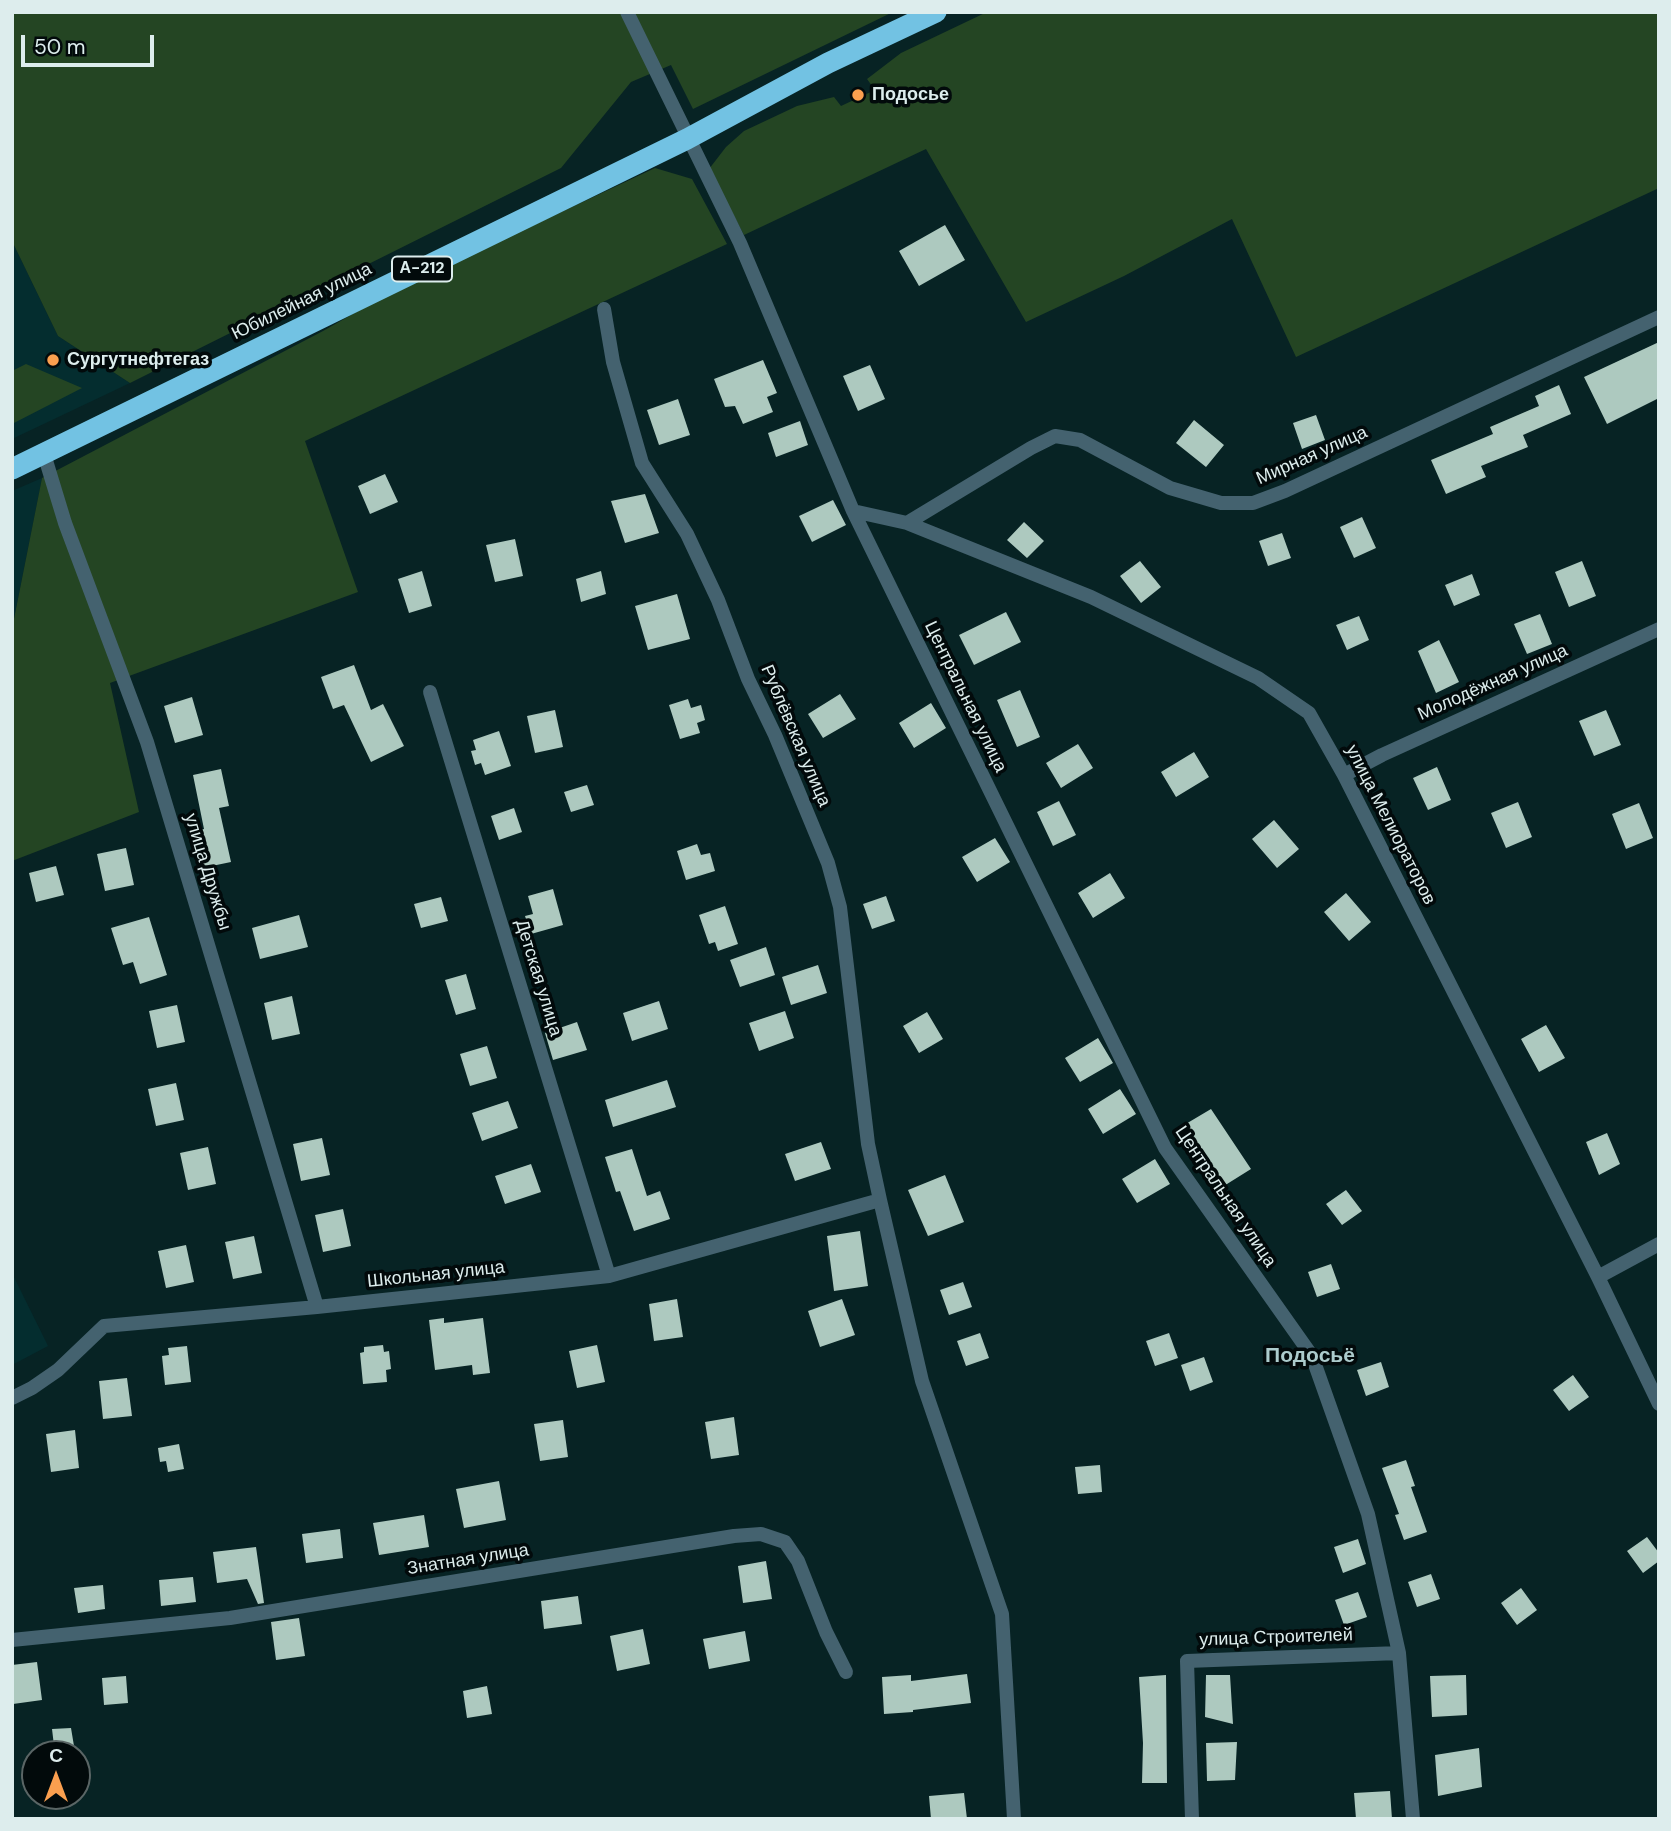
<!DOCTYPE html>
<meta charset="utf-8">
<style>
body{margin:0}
#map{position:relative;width:1671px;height:1831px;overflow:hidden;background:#072324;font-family:"DM Sans",sans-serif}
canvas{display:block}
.frame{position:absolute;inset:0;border:14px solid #ddeded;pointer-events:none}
.north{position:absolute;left:21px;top:1740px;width:70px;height:70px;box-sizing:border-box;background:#020a0b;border:2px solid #5a6565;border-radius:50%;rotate:0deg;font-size:19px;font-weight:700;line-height:28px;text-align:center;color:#ddeded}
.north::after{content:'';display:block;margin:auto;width:24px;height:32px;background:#fa9f4f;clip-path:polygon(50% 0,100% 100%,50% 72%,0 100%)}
.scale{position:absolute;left:21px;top:35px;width:133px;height:32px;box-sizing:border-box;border:4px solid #ddeded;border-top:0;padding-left:9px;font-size:21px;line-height:24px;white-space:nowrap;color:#ddeded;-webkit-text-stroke:5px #020a0b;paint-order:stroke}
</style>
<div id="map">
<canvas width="1671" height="1831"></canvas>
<div class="frame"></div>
<div class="north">С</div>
<div class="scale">50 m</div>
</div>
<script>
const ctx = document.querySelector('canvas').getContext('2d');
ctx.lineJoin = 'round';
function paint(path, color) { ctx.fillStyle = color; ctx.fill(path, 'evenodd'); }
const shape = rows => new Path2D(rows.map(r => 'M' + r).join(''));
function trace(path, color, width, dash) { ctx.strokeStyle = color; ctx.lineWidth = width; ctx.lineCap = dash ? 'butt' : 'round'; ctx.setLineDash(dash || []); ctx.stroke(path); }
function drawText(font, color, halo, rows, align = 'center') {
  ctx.font = font + ' "DM Sans",sans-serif'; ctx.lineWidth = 7; ctx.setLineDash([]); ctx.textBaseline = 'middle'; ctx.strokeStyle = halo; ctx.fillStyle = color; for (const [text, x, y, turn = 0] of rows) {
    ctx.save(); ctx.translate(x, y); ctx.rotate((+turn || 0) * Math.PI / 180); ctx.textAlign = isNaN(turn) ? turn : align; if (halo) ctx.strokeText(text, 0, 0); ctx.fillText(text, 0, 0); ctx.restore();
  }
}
paint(shape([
 [12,241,58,336,130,383,12,439],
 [42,478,12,629,12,491],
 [12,1273,48,1346,12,1365]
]), '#042d2f');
paint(shape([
 [12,12,893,12,693,109,671,65,631,82,561,168,130,383,58,336,12,241],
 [987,12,1659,12,1659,188,1296,357,1232,219,1124,276,1026,322,926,149,744,235,709,169,726,147,744,131,797,106,834,97,841,106,875,90,867,79,901,53],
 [655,168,692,179,727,244,305,441,358,592,110,683,139,812,12,861,12,629,42,478,323,331,395,290],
 [26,364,82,388,12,424,12,371]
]), '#244523');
paint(shape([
 [945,225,965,260,919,286,899,251],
 [1659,342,1659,398,1607,424,1584,377],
 [763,360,777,393,767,397,773,412,743,424,735,406,725,407,714,379],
 [870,365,885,399,858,411,843,376],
 [1559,385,1571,414,1523,435,1528,447,1481,466,1486,477,1446,494,1431,460,1493,434,1490,427,1539,406,1535,396],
 [678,399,690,435,659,445,647,410],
 [1316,415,1325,440,1302,449,1293,423],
 [1194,420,1224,445,1206,467,1176,443],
 [800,421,808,445,776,457,768,433],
 [385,474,398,502,370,514,358,486],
 [645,494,659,533,625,543,611,501],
 [833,500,846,525,812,542,799,516],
 [1362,517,1376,548,1354,558,1340,527],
 [1024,522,1044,541,1027,558,1007,540],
 [1282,533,1291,558,1268,566,1259,541],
 [515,539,523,576,495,582,486,545],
 [1140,561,1161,587,1141,603,1120,576],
 [1582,561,1596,596,1569,607,1555,572],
 [422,571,432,606,409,613,398,579],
 [601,571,606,594,581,602,576,579],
 [1472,574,1480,595,1454,606,1445,585],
 [677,594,690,639,648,650,635,606],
 [1006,612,1021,642,974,665,959,635],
 [1540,614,1552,644,1527,654,1514,624],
 [1359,616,1369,640,1347,650,1336,625],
 [1439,640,1459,682,1436,693,1418,651],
 [354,665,371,710,383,704,404,746,371,762,344,705,333,709,321,677],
 [1020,690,1040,737,1017,747,997,700],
 [840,694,856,719,823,738,808,714],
 [192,697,203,735,175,743,164,706],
 [688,699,691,708,701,705,705,720,697,723,700,733,680,739,669,705],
 [931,703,946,728,914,748,899,723],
 [555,710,563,747,535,753,527,716],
 [1606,710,1621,745,1594,756,1579,721],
 [499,731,511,766,485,775,481,763,475,765,471,751,476,750,473,740],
 [1078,744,1093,768,1061,788,1046,763],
 [1194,752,1209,777,1176,797,1161,772],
 [1437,767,1451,800,1428,810,1413,778],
 [221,769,229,806,219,808,231,862,202,868,194,831,204,829,193,775],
 [587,785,594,805,571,812,564,792],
 [1059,801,1076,835,1053,846,1037,812],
 [1518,802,1532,837,1506,848,1491,813],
 [1639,803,1653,838,1626,849,1612,814],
 [514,808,522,832,499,840,491,816],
 [1274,820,1299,849,1277,868,1252,839],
 [995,838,1010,862,977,882,962,857],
 [697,844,701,855,710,853,715,871,686,880,677,851],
 [126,848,134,885,105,891,97,854],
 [56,866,64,895,36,902,29,873],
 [1110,873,1125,898,1093,918,1078,893],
 [553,889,563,925,531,934,525,916,533,914,528,896],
 [1346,893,1371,922,1349,941,1324,912],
 [886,896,895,921,872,929,863,904],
 [441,897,448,921,421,928,414,904],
 [725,906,738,944,718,951,715,942,709,944,699,915],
 [299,915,308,947,260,959,252,928],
 [149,917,167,975,140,984,133,962,123,965,111,928],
 [766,947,775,975,740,987,730,960],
 [818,965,827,993,791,1005,782,977],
 [466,974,476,1009,456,1015,445,980],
 [292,996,300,1034,272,1040,264,1003],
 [659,1001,668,1029,632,1041,623,1013],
 [177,1005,185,1042,157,1048,149,1011],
 [785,1011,794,1038,759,1051,749,1023],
 [927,1012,943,1039,919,1053,903,1026],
 [577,1022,587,1050,553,1060,545,1033],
 [1546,1025,1565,1058,1539,1072,1521,1039],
 [1098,1038,1113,1063,1080,1082,1065,1058],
 [487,1046,497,1078,470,1086,460,1054],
 [667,1080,676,1107,613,1127,605,1100],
 [176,1083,184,1120,156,1126,148,1089],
 [1120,1089,1136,1114,1103,1134,1088,1109],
 [508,1101,518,1128,482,1141,472,1113],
 [1211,1109,1251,1169,1219,1189,1196,1152,1194,1153,1179,1128],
 [1607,1133,1620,1164,1599,1175,1586,1142],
 [322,1138,330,1175,301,1181,293,1144],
 [821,1142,831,1169,795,1181,785,1154],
 [208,1147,216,1184,188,1190,180,1153],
 [632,1149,647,1196,660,1191,670,1219,634,1231,620,1191,616,1192,605,1157],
 [1155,1159,1170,1184,1137,1203,1122,1179],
 [531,1164,541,1192,505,1204,495,1176],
 [945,1175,964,1222,928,1236,908,1190],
 [1346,1190,1362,1211,1342,1225,1326,1204],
 [343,1209,351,1246,323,1252,315,1215],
 [860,1231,868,1286,834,1291,827,1236],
 [254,1236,262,1273,233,1279,225,1242],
 [186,1245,194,1282,166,1288,158,1251],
 [1331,1264,1340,1289,1317,1297,1308,1272],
 [963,1282,972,1307,949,1315,940,1290],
 [677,1299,683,1337,654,1341,649,1304],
 [842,1299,855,1335,820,1347,808,1311],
 [444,1318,444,1323,483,1318,490,1373,473,1375,472,1365,435,1370,429,1320],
 [980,1333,989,1358,966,1366,957,1341],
 [1169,1333,1178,1358,1155,1366,1146,1341],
 [383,1345,384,1352,389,1351,391,1369,386,1370,387,1382,363,1384,360,1353,364,1352,364,1347],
 [597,1345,605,1382,577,1388,569,1351],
 [187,1346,191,1382,165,1385,162,1356,169,1355,168,1348],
 [1204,1357,1213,1382,1190,1391,1181,1365],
 [1381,1362,1389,1387,1366,1396,1357,1370],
 [1573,1375,1589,1397,1569,1411,1553,1390],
 [127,1378,132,1416,103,1419,99,1381],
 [734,1417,739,1455,711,1459,705,1422],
 [563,1420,568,1457,540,1461,534,1424],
 [75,1430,79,1468,51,1472,46,1434],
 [179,1444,184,1469,168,1472,166,1461,160,1462,158,1448],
 [1406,1460,1415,1486,1411,1487,1427,1532,1404,1540,1395,1515,1399,1514,1382,1468],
 [1100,1465,1102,1492,1078,1494,1075,1467],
 [499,1481,506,1520,464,1528,456,1489],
 [424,1515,429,1547,379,1555,373,1523],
 [340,1529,343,1558,306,1563,302,1534],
 [1647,1537,1659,1553,1659,1561,1643,1573,1627,1551],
 [1358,1539,1366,1564,1343,1573,1334,1547],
 [256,1547,264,1603,258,1604,247,1579,217,1583,213,1552],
 [766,1561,772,1599,743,1603,738,1566],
 [1431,1574,1440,1599,1417,1607,1408,1582],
 [193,1577,196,1602,161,1606,159,1580],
 [103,1585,105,1609,78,1613,74,1588],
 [1521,1588,1537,1610,1517,1625,1501,1603],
 [1358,1592,1367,1617,1344,1625,1335,1600],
 [578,1596,582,1624,544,1629,541,1601],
 [299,1618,305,1656,276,1660,271,1622],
 [643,1629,650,1664,617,1671,610,1636],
 [745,1631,750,1661,709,1669,703,1639],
 [37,1662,42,1700,13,1704,12,1665],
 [967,1674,971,1703,913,1710,913,1712,884,1714,882,1677,911,1675,911,1681],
 [1166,1675,1167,1783,1142,1783,1143,1743,1139,1677],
 [1206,1675,1230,1675,1233,1724,1205,1717],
 [1466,1675,1467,1715,1432,1717,1430,1676],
 [126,1676,128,1703,104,1705,102,1678],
 [487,1686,492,1714,467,1718,463,1691],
 [71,1728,75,1752,55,1754,52,1729],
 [1237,1742,1235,1780,1207,1781,1206,1743],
 [1479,1748,1482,1787,1438,1796,1435,1755],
 [1390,1791,1392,1819,1356,1819,1354,1793],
 [964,1793,967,1819,931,1819,929,1796]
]), '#adc9bf');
trace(shape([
 [627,12,740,243,853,511,1165,1148,1312,1356,1368,1514,1399,1653,1413,1819],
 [604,309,613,362,642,463,687,534,718,600,748,679,775,735,828,863,840,907,868,1144,880,1200,922,1381,1002,1614,1014,1819],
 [44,454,65,523,147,742,317,1307],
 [853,511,907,523,1091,597,1258,678,1309,713,1344,775,1598,1277,1659,1404],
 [907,523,1031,448,1055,436,1080,440,1170,488,1221,503,1253,503,1285,491,1659,317],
 [430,692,609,1276],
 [1344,775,1382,755,1659,629],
 [1598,1277,1659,1244],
 [12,1398,32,1388,58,1370,104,1326,317,1307,609,1276,880,1200],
 [12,1640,230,1618,734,1536,761,1534,785,1542,798,1561,826,1632,846,1672],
 [1192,1819,1187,1661,1399,1653]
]), '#44626f', 14);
trace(shape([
 [12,469,687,139,828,63,936,12]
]), '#72c2e3', 21);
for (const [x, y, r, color] of [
 [858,95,7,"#fa9f4f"],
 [53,360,7,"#fa9f4f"]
]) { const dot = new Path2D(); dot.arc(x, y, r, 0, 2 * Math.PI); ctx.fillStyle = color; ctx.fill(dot); trace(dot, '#020a0b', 2.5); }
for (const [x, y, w] of [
 [422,269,60]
]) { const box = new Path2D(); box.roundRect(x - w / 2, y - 12.5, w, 25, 5); ctx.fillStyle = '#020a0b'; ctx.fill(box); trace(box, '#ddeded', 2); }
drawText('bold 16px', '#ddeded', null, [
 ["А-212",422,269]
]);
drawText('bold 18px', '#ddeded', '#020a0b', [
 ["Подосье",872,95],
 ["Сургутнефтегаз",67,360]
], 'left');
drawText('18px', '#ddeded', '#020a0b', [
 ["Юбилейная улица",302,302,-26],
 ["Мирная улица",1312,456,-24],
 ["Молодёжная улица",1493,683,-24],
 ["Центральная улица",965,697,64],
 ["Рублёвская улица",795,736,67],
 ["улица Мелиораторов",1390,825,63],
 ["улица Дружбы",207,872,73],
 ["Детская улица",538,978,73],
 ["Центральная улица",1225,1197,56],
 ["Школьная улица",436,1275,-6],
 ["Знатная улица",468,1560,-9],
 ["улица Строителей",1276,1638,-2]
]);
drawText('bold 21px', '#accbcc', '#020a0b', [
 ["Подосьё",1310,1356]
]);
</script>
